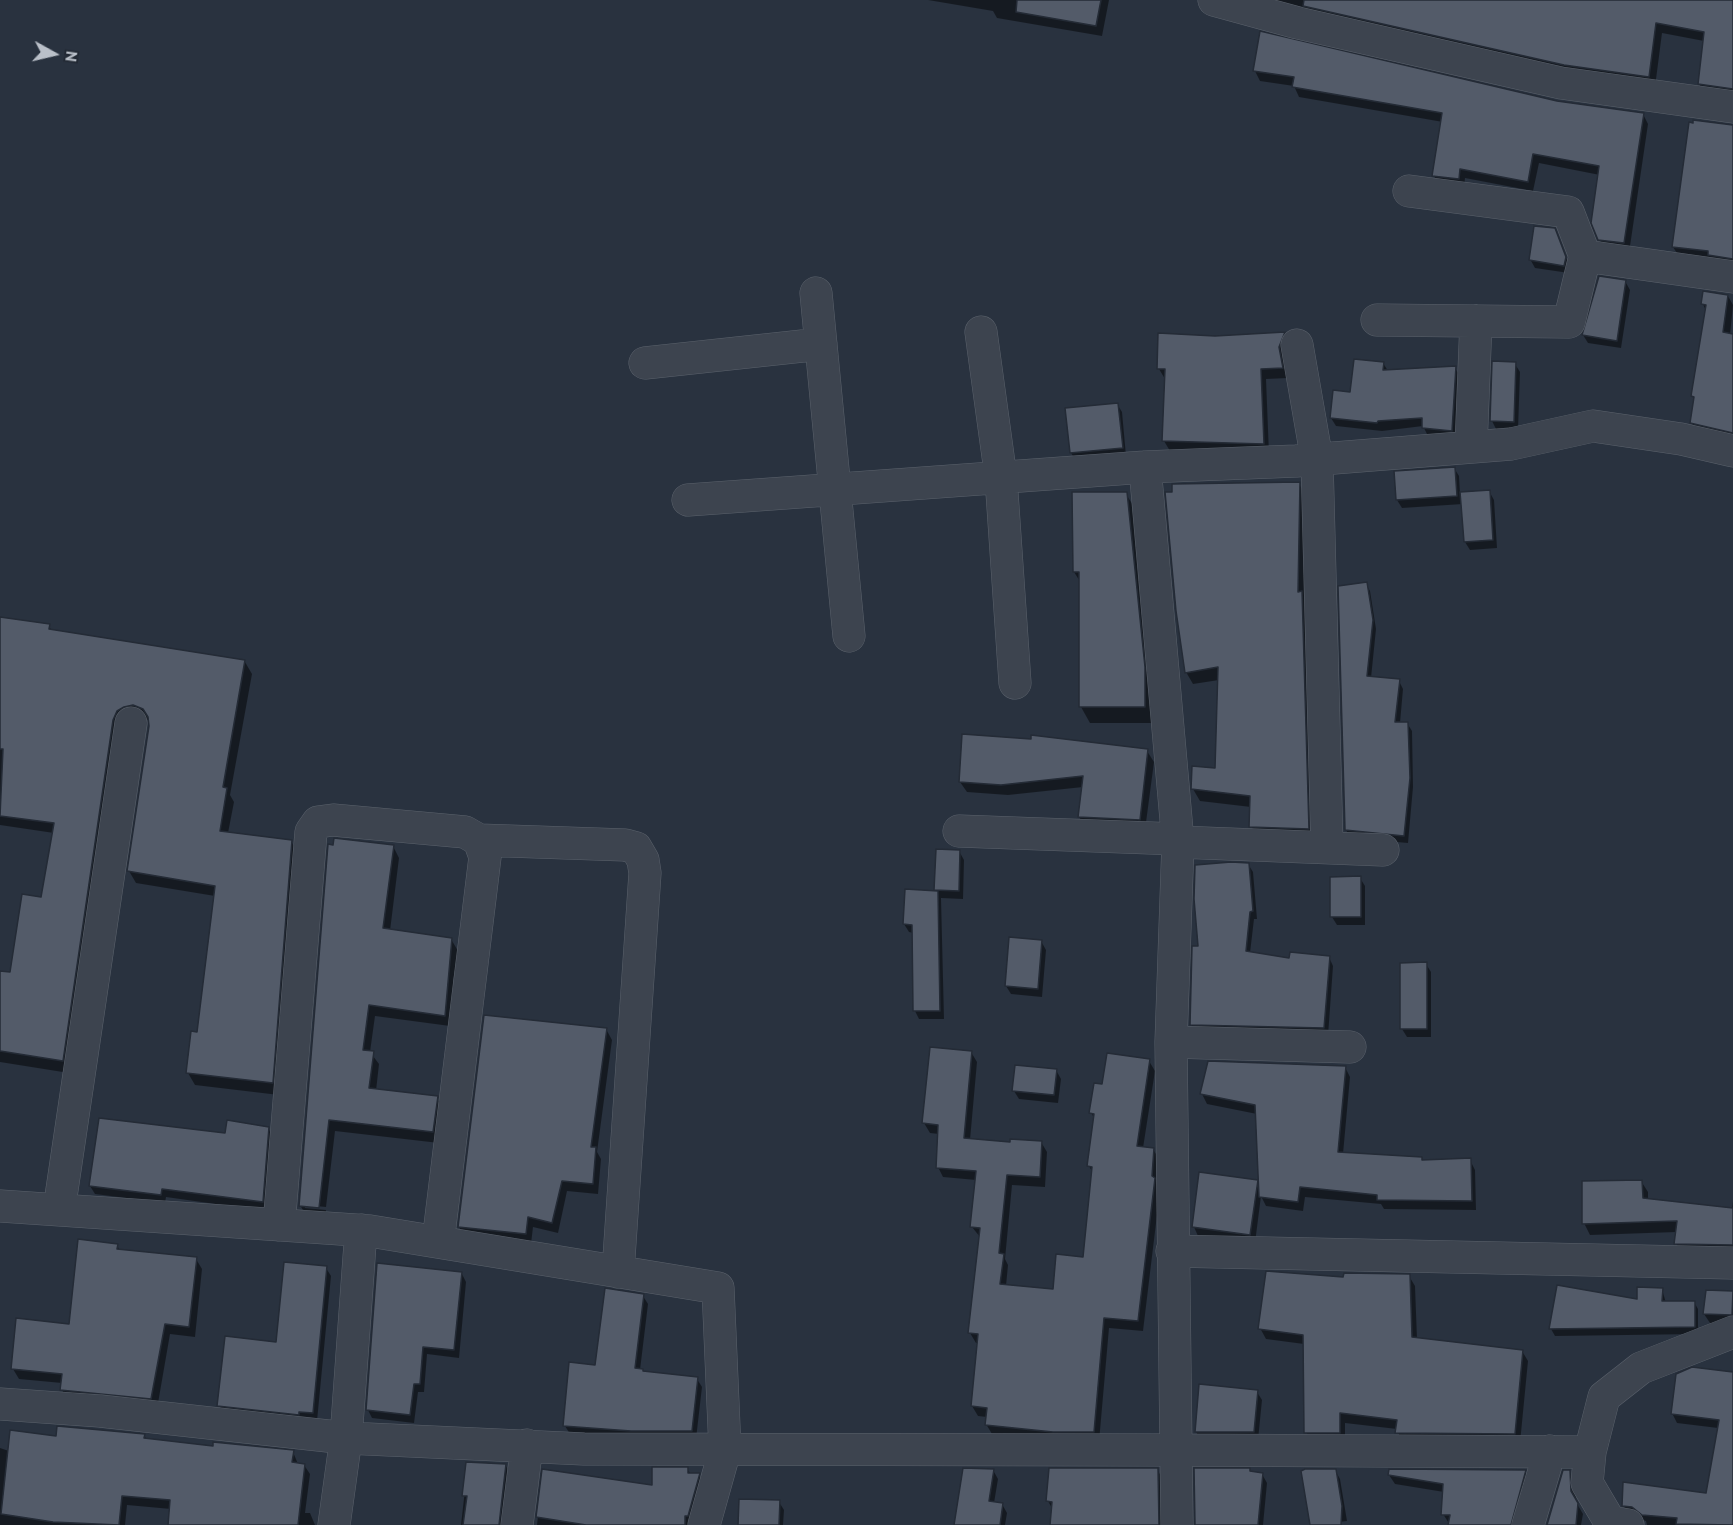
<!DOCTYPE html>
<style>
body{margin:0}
#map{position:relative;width:1733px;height:1525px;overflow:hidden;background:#29323f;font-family:"PT Sans",sans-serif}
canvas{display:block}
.north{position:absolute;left:24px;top:24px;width:60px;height:60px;-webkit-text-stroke:4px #222934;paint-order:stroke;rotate:98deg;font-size:16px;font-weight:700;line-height:24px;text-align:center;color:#bac0c9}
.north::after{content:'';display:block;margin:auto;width:21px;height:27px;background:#bac0c9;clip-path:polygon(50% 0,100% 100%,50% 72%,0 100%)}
</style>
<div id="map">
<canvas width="1733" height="1525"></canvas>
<div class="north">N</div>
</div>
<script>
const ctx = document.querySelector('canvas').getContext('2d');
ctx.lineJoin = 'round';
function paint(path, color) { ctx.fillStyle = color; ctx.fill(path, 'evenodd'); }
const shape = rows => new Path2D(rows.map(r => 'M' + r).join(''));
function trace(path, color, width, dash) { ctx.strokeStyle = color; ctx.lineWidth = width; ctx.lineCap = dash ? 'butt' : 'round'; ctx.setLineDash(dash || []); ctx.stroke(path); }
paint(shape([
 [928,0,1109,0,1102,36,997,18,993,11],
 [1270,0,1733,0,1733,100,1705,94,1699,84,1704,41,1662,33,1655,87,1571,76],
 [1255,71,1557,102,1643,114,1648,124,1629,253,1605,249,1599,239,1600,175,1539,163,1533,191,1465,178,1464,189,1439,185,1434,176,1443,122,1299,97,1294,86,1260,81],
 [1694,121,1733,125,1733,269,1680,258,1673,247],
 [1554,230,1570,267,1569,273,1535,268,1530,259],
 [1625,281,1630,290,1621,348,1588,343,1583,335],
 [1728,296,1733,305,1730,335,1733,336,1733,441,1698,433,1691,422,1695,400,1693,396,1706,311,1703,304],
 [1284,333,1290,343,1288,378,1266,379,1269,454,1170,451,1164,441,1165,379,1159,369,1215,337],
 [1383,363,1388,371,1455,368,1460,376,1456,439,1428,436,1423,426,1382,431,1336,426,1331,418],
 [1494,363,1515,364,1520,372,1518,430,1496,429,1492,421],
 [1117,404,1122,412,1126,456,1076,461,1071,453,1067,410],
 [1454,468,1459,476,1460,494,1489,491,1494,500,1497,548,1470,550,1465,542,1463,504,1402,508,1397,500],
 [1299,484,1306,495,1304,597,1308,605,1315,841,1258,838,1251,826,1251,807,1200,801,1193,789,1217,770,1219,680,1193,684,1186,672,1173,493],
 [1074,494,1126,494,1136,510,1153,723,1090,723,1081,707,1081,583,1074,572],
 [1366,584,1370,591,1376,629,1371,678,1399,681,1403,689,1400,723,1407,723,1412,731,1413,787,1408,843,1351,838,1346,830],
 [0,619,49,626,52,631,245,662,252,674,230,795,234,802,228,833,291,841,299,854,279,1095,195,1085,188,1073,198,1034,215,896,136,883,129,871,150,721,142,717,69,1073,0,1062,0,972,11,974,43,899,54,833,0,825],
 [1147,751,1154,762,1145,830,1086,828,1079,817,1083,787,1008,795,967,792,960,782],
 [393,846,399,858,390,931,451,939,458,951,453,982,456,986,450,1026,375,1016,370,1052,379,1064,376,1091,437,1098,443,1109,439,1143,335,1131,326,1207,305,1205,305,1208,326,1210,325,1218,307,1217,300,1205],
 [937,851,959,851,964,860,963,899,941,898,944,1019,919,1019,915,1011,913,933,909,932,904,924,937,892],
 [1248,864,1253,872,1257,919,1254,919,1250,953,1290,960,1329,957,1333,966,1328,1036,1196,1032,1191,1024,1199,948],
 [1360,878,1365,886,1365,925,1337,925,1332,917,1331,879],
 [1041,941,1046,950,1042,997,1011,994,1006,986],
 [1426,964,1431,972,1431,1037,1407,1037,1402,1029],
 [606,1029,612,1040,597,1152,601,1159,598,1194,567,1191,558,1233,533,1227,531,1244,465,1237,459,1227],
 [971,1052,977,1062,970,1140,1011,1144,1041,1142,1047,1152,1045,1187,1012,1185,1005,1259,1008,1265,1006,1286,1054,1291,1084,1258,1093,1173,1089,1166,1095,1119,1091,1113,1104,1086,1149,1061,1155,1071,1143,1148,1153,1149,1159,1159,1157,1185,1160,1190,1143,1331,1109,1328,1099,1442,992,1434,986,1424,987,1417,978,1416,972,1406,979,1343,976,1343,970,1333,980,1237,972,1227,976,1180,943,1177,938,1167,939,1134,930,1133,924,1123],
 [1345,1067,1350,1077,1343,1154,1421,1158,1423,1161,1470,1160,1475,1170,1476,1210,1384,1209,1381,1204,1305,1197,1303,1211,1266,1206,1261,1196,1255,1243,1198,1236,1194,1227,1257,1181,1260,1187,1257,1114,1207,1104,1202,1094],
 [1056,1070,1061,1079,1058,1103,1019,1099,1014,1091],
 [268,1128,273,1136,265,1211,166,1197,165,1203,95,1194,90,1186,226,1135],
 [1641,1181,1648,1192,1648,1200,1732,1210,1733,1201,1733,1256,1682,1255,1676,1243,1677,1232,1590,1235,1584,1223],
 [117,1245,120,1251,196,1259,202,1269,195,1337,170,1334,157,1409,68,1401,62,1390,62,1383,19,1379,13,1369,71,1326],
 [326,1268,331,1276,317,1421,224,1414,219,1405,278,1343],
 [462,1274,466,1282,459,1358,427,1354,424,1392,418,1392,414,1423,372,1418,368,1410],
 [1409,1276,1415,1286,1417,1339,1522,1351,1528,1361,1520,1443,1402,1443,1397,1429,1345,1423,1345,1443,1312,1442,1306,1432,1304,1344,1266,1339,1260,1328,1344,1279],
 [1662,1289,1666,1303,1694,1302,1698,1309,1698,1334,1555,1336,1551,1329,1638,1300],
 [1707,1292,1733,1293,1733,1324,1710,1323,1704,1314],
 [643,1296,648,1304,640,1370,644,1373,697,1379,702,1387,696,1439,570,1434,565,1426,597,1366],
 [1733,1374,1733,1451,1718,1428,1677,1423,1672,1413],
 [1257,1392,1262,1400,1258,1440,1201,1440,1196,1432],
 [144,1435,147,1440,293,1452,298,1464,304,1465,310,1474,305,1513,310,1513,315,1525,170,1525,171,1509,127,1505,125,1525,0,1525,0,1448,9,1451,57,1437],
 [468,1463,506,1466,511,1475,505,1525,461,1525],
 [687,1469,691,1474,699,1474,704,1484,693,1525,537,1525,543,1471,653,1486],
 [1157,1469,1166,1485,1167,1525,1051,1525,1053,1510,1048,1501],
 [993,1470,998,1479,994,1503,1002,1504,1007,1513,1005,1525,955,1525],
 [1335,1470,1340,1479,1347,1521,1315,1525],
 [1525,1471,1530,1480,1517,1525,1450,1525,1443,1514,1444,1492,1395,1484,1389,1475],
 [1569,1471,1575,1481,1576,1502,1583,1514,1581,1525,1548,1525],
 [1251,1473,1262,1474,1267,1483,1263,1525,1196,1525],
 [1733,1483,1733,1525,1647,1525,1646,1521,1629,1515,1623,1505,1707,1494],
 [779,1502,784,1510,783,1525,740,1525]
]), '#0007');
const building = shape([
 [1017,0,1101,0,1096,26,1016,12,1017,0],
 [1304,0,1733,0,1733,89,1698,84,1704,32,1656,23,1649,77,1564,65,1303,6,1304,0],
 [1260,31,1557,101,1644,113,1624,243,1598,240,1591,223,1599,166,1533,154,1528,182,1460,169,1459,179,1432,176,1442,113,1292,87,1294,77,1253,71,1260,31],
 [1693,120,1733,125,1733,259,1708,255,1708,251,1672,247,1689,122,1693,123,1693,120],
 [1534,226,1555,228,1566,257,1564,266,1529,260,1534,226],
 [1599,276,1626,280,1617,341,1582,335,1599,276],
 [1703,291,1728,295,1723,332,1733,334,1733,433,1690,423,1694,397,1691,396,1706,305,1701,304,1703,291],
 [1285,332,1279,347,1283,368,1261,369,1264,444,1162,441,1165,369,1157,369,1158,333,1215,336,1285,332],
 [1354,359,1384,362,1383,370,1456,366,1452,431,1422,428,1422,418,1378,421,1377,423,1330,418,1333,390,1350,392,1354,359],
 [1492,361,1516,362,1514,422,1490,421,1492,361],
 [1118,403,1123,448,1070,453,1065,408,1118,403],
 [1455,467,1457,496,1396,500,1394,471,1455,467],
 [1300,482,1298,592,1302,591,1309,829,1249,827,1250,796,1191,789,1192,766,1215,768,1218,667,1185,673,1176,611,1165,492,1172,492,1172,484,1300,482],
 [1490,490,1493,540,1464,542,1460,492,1490,490],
 [1072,492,1127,492,1145,667,1145,707,1079,707,1079,572,1073,572,1072,492],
 [1367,582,1373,620,1367,676,1400,679,1395,722,1408,722,1410,778,1404,836,1345,830,1338,586,1367,582],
 [0,617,50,624,49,629,245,660,223,787,227,788,220,831,292,840,273,1083,186,1073,191,1031,197,1032,215,886,127,871,149,726,148,717,143,709,133,705,124,707,117,711,113,720,63,1061,0,1051,0,971,10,972,22,894,41,897,54,823,0,816,3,749,0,749,0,617],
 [962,734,1031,739,1031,735,1148,749,1140,820,1078,817,1083,776,1001,785,959,782,962,734],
 [334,838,394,845,383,928,452,938,445,1016,369,1005,363,1050,374,1051,369,1088,438,1096,433,1132,329,1120,319,1208,299,1206,328,844,333,845,334,838],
 [936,849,960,850,959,891,934,890,936,849],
 [1231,862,1249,863,1253,911,1250,912,1246,951,1289,958,1290,952,1330,956,1324,1028,1190,1025,1192,946,1198,946,1194,899,1195,865,1231,862],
 [1361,876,1361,917,1330,917,1330,877,1361,876],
 [905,889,938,891,940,1011,913,1011,912,925,903,924,905,889],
 [1009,937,1042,940,1038,989,1005,986,1009,937],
 [1427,962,1427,1029,1400,1029,1400,963,1427,962],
 [484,1015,607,1028,591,1147,596,1147,593,1184,562,1181,552,1223,528,1217,526,1234,458,1227,484,1015],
 [930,1047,972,1051,964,1138,1010,1142,1010,1139,1042,1141,1040,1177,1007,1175,999,1253,1004,1254,1000,1284,1053,1289,1056,1254,1083,1257,1092,1167,1087,1166,1094,1114,1089,1113,1094,1083,1102,1084,1107,1053,1150,1059,1137,1146,1154,1148,1152,1176,1155,1178,1138,1321,1104,1318,1094,1432,1053,1432,985,1425,987,1408,971,1406,978,1334,968,1333,980,1228,970,1227,976,1171,936,1168,938,1125,922,1123,930,1047],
 [1208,1061,1346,1066,1338,1152,1422,1157,1422,1160,1471,1158,1472,1201,1377,1200,1377,1195,1300,1187,1298,1202,1259,1197,1255,1105,1200,1094,1208,1061],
 [1015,1065,1057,1069,1054,1095,1012,1091,1015,1065],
 [99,1118,225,1133,227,1120,269,1127,263,1202,162,1189,161,1195,89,1186,99,1118],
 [1199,1172,1258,1180,1250,1235,1192,1227,1199,1172],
 [1642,1180,1643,1198,1733,1208,1733,1245,1674,1244,1677,1221,1582,1224,1582,1181,1642,1180],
 [78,1239,118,1244,117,1249,197,1257,189,1327,165,1324,151,1399,60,1390,62,1374,11,1369,16,1318,69,1324,78,1239],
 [284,1262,327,1266,313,1413,299,1412,299,1415,217,1406,225,1336,276,1342,284,1262],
 [377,1263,462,1272,454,1350,423,1347,420,1384,414,1384,410,1415,366,1410,377,1263],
 [1266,1271,1343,1277,1344,1273,1410,1274,1412,1337,1523,1350,1515,1434,1395,1433,1397,1420,1340,1413,1340,1433,1304,1433,1303,1335,1258,1329,1266,1271],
 [1557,1285,1637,1299,1637,1287,1663,1288,1662,1301,1695,1301,1695,1327,1549,1329,1557,1285],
 [605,1288,644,1294,635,1368,643,1369,643,1371,698,1377,692,1431,631,1431,563,1426,569,1362,595,1365,605,1288],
 [1706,1290,1733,1291,1732,1315,1703,1314,1706,1290],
 [1692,1367,1733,1372,1733,1525,1676,1524,1677,1518,1642,1515,1632,1507,1622,1506,1623,1482,1706,1493,1719,1420,1671,1414,1676,1374,1692,1367],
 [1199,1384,1258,1390,1254,1432,1195,1432,1199,1384],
 [57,1426,145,1434,144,1438,213,1446,213,1442,294,1450,292,1462,305,1464,298,1525,168,1525,170,1500,122,1496,119,1525,53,1522,1,1514,10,1430,56,1436,57,1426],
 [466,1462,506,1464,499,1525,463,1525,467,1496,462,1496,466,1462],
 [652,1467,688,1467,688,1473,700,1473,688,1516,685,1516,685,1525,586,1525,536,1517,542,1469,652,1485,652,1467],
 [963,1468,994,1469,989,1501,1003,1503,1000,1525,954,1525,963,1468],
 [1049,1468,1158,1468,1159,1525,1050,1525,1052,1502,1046,1501,1049,1468],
 [1194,1468,1250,1468,1250,1471,1263,1473,1258,1525,1195,1525,1194,1468],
 [1305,1469,1336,1469,1342,1506,1341,1525,1310,1525,1301,1471,1305,1469],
 [1389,1469,1526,1470,1511,1525,1448,1525,1450,1515,1441,1515,1443,1484,1388,1475,1389,1469],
 [1563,1470,1570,1470,1571,1491,1578,1503,1576,1525,1547,1525,1563,1470],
 [739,1499,780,1500,779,1525,738,1525,739,1499]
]);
paint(building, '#535b69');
trace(building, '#242b36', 1.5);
const minor = shape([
 [1214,0,1298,23,1561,83,1733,107],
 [1585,256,1733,277],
 [816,293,849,636],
 [1377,320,1569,322,1585,256,1568,212,1409,191],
 [981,332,1001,478,1015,683],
 [1297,345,1317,460,1327,847],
 [645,363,821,344],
 [1471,447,1476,321],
 [688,500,1145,467],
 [959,831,1178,839],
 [479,840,625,845,636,848,643,860,645,873,618,1272],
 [1178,842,1383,850],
 [1171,1042,1350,1047],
 [0,1206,370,1231,718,1288,725,1450,704,1525],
 [59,1210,131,723],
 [279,1225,311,832,318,822,333,820,465,832,479,840,485,857,438,1242],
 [1172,1251,1733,1263],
 [0,1404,100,1411,346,1438,584,1449,1176,1450,1177,1525],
 [1590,1452,1176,1450,1171,1042,1178,842,1145,467,1296,461,1511,444,1593,426,1681,439,1733,451],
 [334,1525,346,1438,361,1230],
 [517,1525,527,1445],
 [1528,1525,1550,1451],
 [1628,1525,1610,1522,1587,1483,1590,1452,1604,1397,1641,1368,1733,1332]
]);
trace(minor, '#5b626c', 33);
trace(minor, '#3d444f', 32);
</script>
